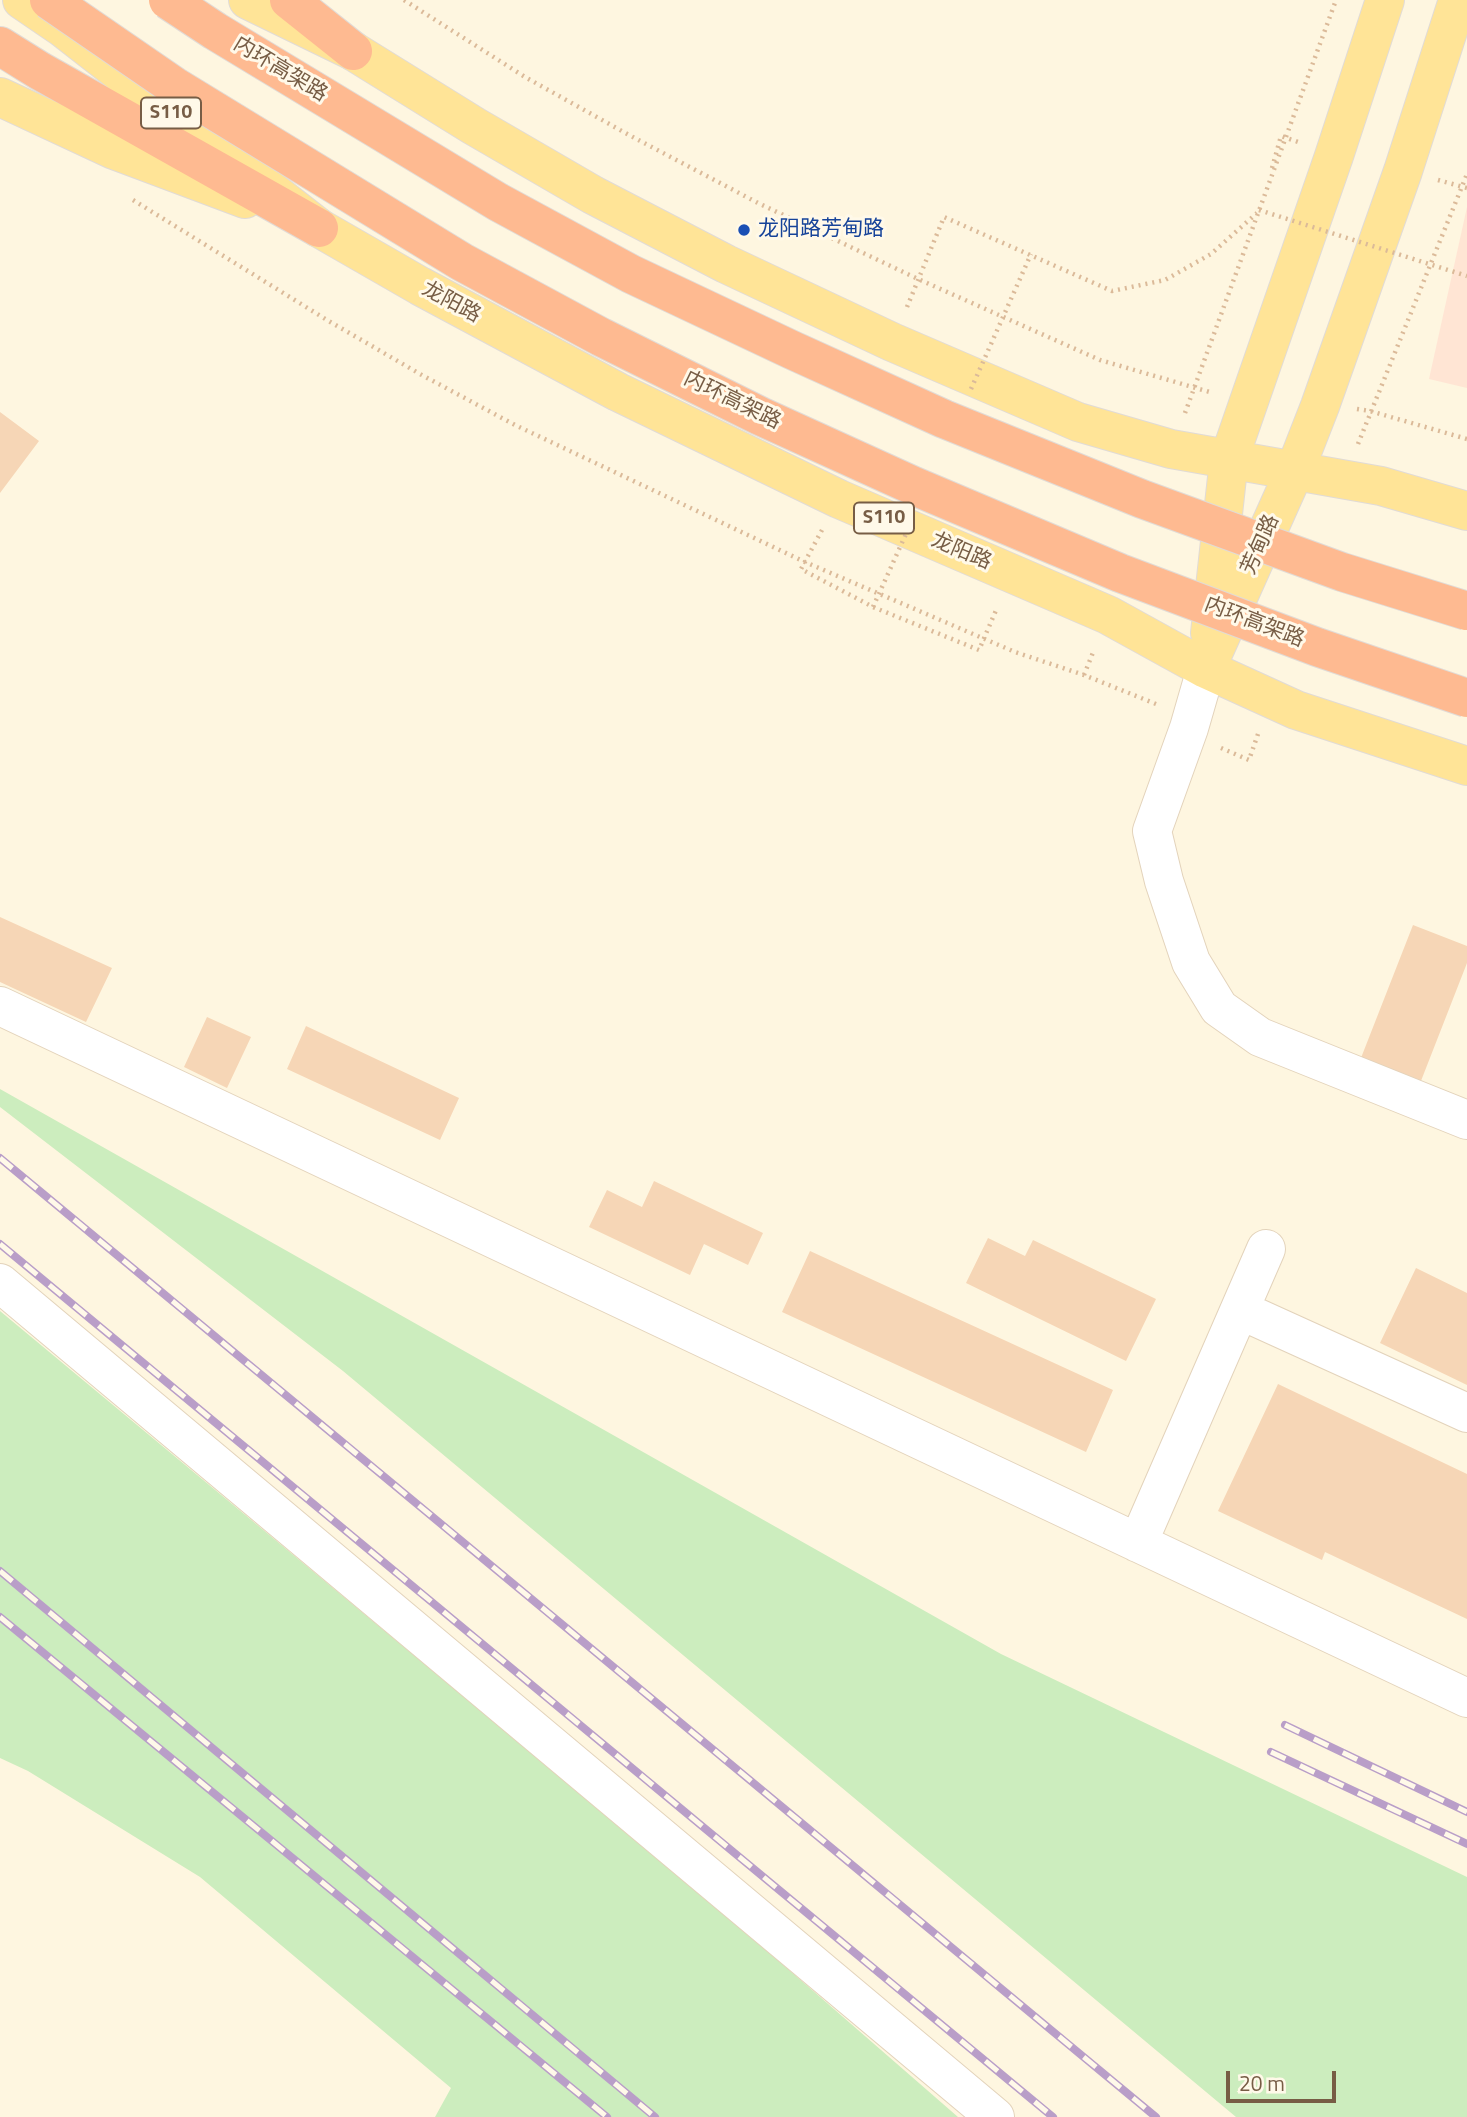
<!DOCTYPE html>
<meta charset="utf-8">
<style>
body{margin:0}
#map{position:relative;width:1467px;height:2117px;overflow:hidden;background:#fef6e0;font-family:"Titillium Web",sans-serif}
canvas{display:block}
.scale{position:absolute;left:1226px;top:2071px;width:110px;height:32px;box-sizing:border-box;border:4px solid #775d45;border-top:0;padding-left:9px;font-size:21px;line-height:24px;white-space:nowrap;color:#775d45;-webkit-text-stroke:5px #fff9e9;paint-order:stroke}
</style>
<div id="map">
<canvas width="1467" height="2117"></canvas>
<div class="scale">20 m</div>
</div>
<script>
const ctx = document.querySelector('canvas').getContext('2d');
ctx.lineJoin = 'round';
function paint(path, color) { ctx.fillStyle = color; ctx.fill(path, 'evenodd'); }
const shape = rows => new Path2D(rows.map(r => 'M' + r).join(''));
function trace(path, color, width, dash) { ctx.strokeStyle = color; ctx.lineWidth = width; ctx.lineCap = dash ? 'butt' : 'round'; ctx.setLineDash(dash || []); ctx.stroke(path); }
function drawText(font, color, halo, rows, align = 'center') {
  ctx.font = font + ' "Titillium Web","Noto Sans SC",sans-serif'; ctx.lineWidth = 6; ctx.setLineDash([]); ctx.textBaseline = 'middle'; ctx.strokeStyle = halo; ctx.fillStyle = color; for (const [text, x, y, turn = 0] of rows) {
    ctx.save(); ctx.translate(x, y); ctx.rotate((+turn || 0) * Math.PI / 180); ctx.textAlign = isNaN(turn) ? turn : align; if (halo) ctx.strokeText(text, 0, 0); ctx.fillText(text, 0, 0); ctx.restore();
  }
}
paint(shape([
 [1467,207,1467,388,1429,379]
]), '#ffe5d4');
paint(shape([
 [0,1089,1001,1654,1467,1877,1467,2117,1236,2117,343,1371,0,1107],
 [0,1311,719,1909,958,2117,435,2117,451,2088,200,1877,28,1771,0,1758]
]), '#ccedbe');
paint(shape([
 [0,412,39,441,0,493],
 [0,917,112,968,86,1022,0,982],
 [1413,925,1467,946,1467,963,1419,1086,1359,1063],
 [207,1017,251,1037,227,1088,184,1067],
 [306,1026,459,1098,440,1140,287,1069],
 [654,1181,763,1233,748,1265,704,1244,690,1275,589,1227,607,1190,642,1207],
 [988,1238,1025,1256,1033,1240,1156,1299,1126,1361,966,1283],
 [810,1251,1113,1390,1086,1452,782,1312],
 [1416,1268,1467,1293,1467,1385,1380,1343],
 [1278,1384,1467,1474,1467,1619,1325,1552,1322,1560,1218,1511]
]), '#f6d6b6');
const minor = shape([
 [1206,669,1189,728,1152,831,1164,881,1191,962,1219,1008,1260,1037,1467,1120],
 [0,1006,1467,1698],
 [0,1283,995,2117],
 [1240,1310,1467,1413],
 [1138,1543,1266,1249]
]);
const major = shape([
 [22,0,63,28,319,228,420,286,618,392,839,499,1108,615,1206,669,1296,710,1467,766],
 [248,0,353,51,474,126,593,195,726,264,892,342,1078,422,1171,449,1381,486,1467,511],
 [0,97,114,150,245,199],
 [1210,633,1229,459,1334,156,1385,0],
 [1206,669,1295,470,1320,406,1403,171,1458,0]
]);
const highway = shape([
 [289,0,353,51],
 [0,46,40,71,319,228]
]);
trace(minor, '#e3d3bb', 40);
trace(major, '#e1dbd6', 40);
trace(highway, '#e1dbd6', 40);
trace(shape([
 [404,0,525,77,629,135,758,203,918,279,1100,360,1213,393],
 [1272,168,1281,136,1301,143],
 [1438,180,1467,188],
 [133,200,327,320,420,374,515,425,805,562,1015,652,1084,675,1156,704],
 [907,307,944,217,1112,291,1165,280,1211,254,1257,213],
 [1357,409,1370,411,1467,439],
 [1185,413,1336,0],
 [1358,444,1467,174],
 [822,530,801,569,873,607,979,650,997,608],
 [1084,675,1094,650],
 [1221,748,1249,760,1258,734]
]), '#dbba99', 4.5, [2, 5]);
trace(minor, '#fff', 38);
trace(major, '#ffe497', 38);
trace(highway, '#feba91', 38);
const rail = shape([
 [0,1158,1156,2117],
 [0,1244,1053,2117],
 [0,1571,655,2117],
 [0,1617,607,2117],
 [1285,1725,1467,1812],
 [1271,1752,1467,1844]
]);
trace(rail, '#b99ec8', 8);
trace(rail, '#fff9e9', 5, [16]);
const highwayBridge = shape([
 [49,0,174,86,462,262,601,337,760,416,914,486,1120,573,1317,647,1467,698],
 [168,0,215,31,498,202,631,274,792,350,944,419,1142,499,1342,572,1467,611]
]);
trace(highwayBridge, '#e1dbd6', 40, []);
trace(shape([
 [1259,210,1467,276],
 [971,389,1031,254],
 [873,607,910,525]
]), '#dbba99', 4.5, [2, 5]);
trace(highwayBridge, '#feba91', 38);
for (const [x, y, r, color] of [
 [744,230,7,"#1a4fb4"]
]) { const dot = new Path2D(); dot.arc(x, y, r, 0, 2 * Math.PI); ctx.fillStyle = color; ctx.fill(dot); trace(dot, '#fff9e9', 2.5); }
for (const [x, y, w] of [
 [171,113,60],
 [884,518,60]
]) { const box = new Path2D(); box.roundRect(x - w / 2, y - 15.5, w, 31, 5); ctx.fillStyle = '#fff9e9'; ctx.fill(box); trace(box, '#775d45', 2); }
drawText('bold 19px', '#775d45', null, [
 ["S110",171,113],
 ["S110",884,518]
]);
drawText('21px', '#775d45', '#fff9e9', [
 ["内环高架路",280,70,31],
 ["龙阳路",451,303,28],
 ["内环高架路",732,401,26],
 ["芳甸路",1261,545,-66],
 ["龙阳路",961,552,23],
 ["内环高架路",1254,623,21]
]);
drawText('21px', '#164399', '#fff9e9', [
 ["龙阳路芳甸路",758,230]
], 'left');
</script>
